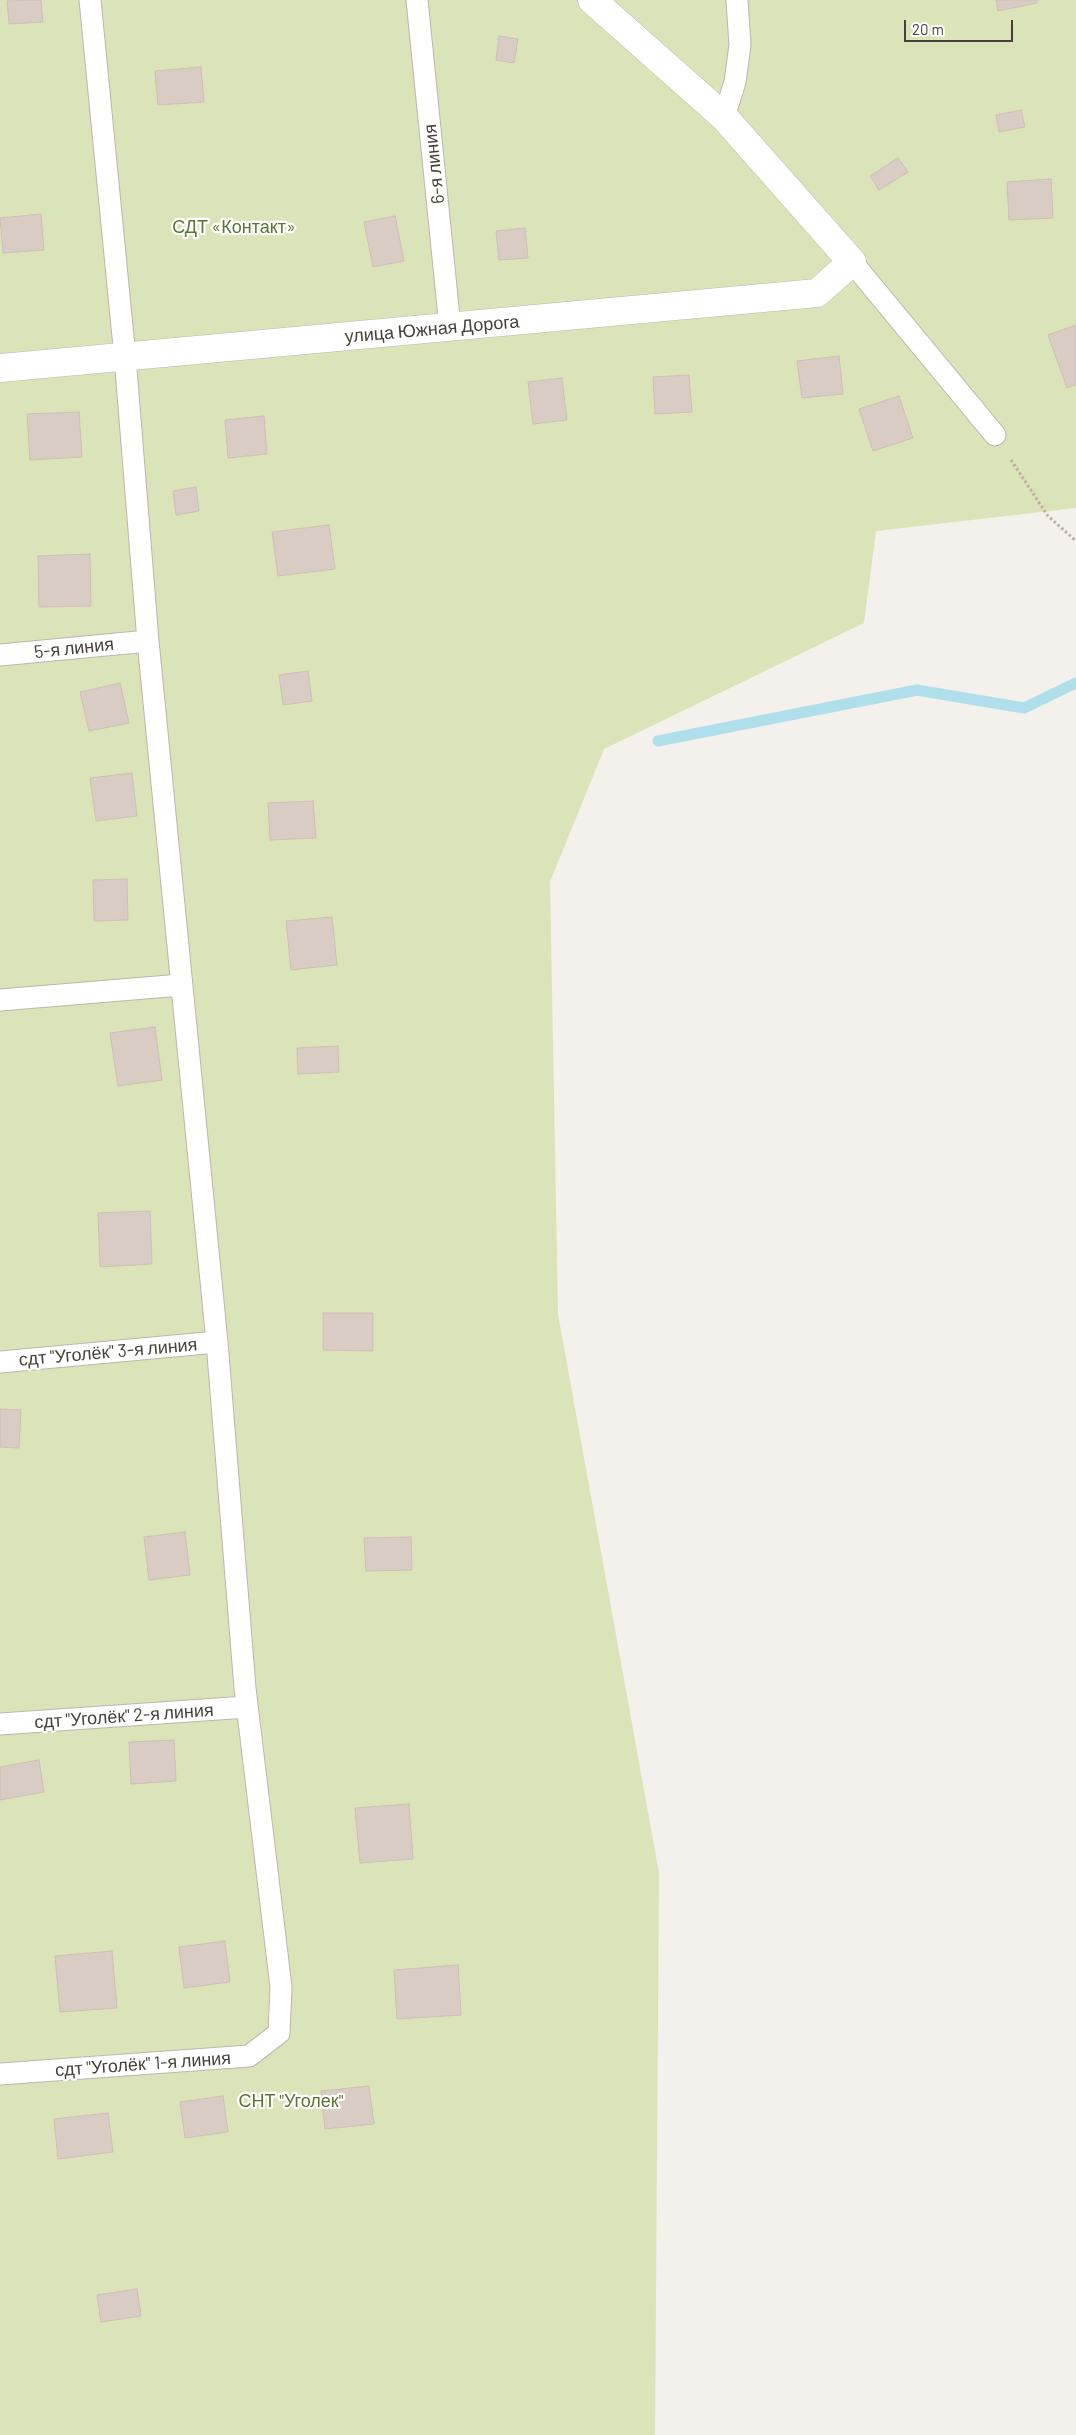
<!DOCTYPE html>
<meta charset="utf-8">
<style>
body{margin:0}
#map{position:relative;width:1076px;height:2435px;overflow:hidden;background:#f4f0eb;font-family:Barlow,sans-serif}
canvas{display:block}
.scale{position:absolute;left:904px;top:20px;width:109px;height:22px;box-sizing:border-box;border:2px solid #483f3a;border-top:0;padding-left:6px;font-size:15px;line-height:18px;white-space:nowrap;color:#483f3a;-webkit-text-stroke:4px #fff;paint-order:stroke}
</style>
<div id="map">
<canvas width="1076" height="2435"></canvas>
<div class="scale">20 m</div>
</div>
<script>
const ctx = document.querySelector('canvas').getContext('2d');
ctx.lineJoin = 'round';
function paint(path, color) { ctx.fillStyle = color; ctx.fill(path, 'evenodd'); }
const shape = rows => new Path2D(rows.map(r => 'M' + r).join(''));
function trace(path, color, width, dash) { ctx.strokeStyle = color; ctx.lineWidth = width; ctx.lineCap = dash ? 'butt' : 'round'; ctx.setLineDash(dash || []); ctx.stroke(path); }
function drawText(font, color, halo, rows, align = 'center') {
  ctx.font = font + ' Barlow,sans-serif'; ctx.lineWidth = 4.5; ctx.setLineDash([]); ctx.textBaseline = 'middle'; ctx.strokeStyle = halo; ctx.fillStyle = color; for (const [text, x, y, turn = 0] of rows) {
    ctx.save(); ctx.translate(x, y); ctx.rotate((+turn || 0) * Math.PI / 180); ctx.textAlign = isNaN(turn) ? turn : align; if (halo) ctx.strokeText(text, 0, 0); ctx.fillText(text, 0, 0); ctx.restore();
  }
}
paint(shape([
 [0,0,1076,0,1076,508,876,531,864,623,604,749,550,882,558,1314,659,1873,655,2435,0,2435]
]), '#dae4b8');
trace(shape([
 [658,741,917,690,1024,708,1076,683]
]), '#aedfea', 11);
const building = shape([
 [41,0,43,22,9,24,7,1,41,0],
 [996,0,1037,0,1037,3,998,11,996,0],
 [499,36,518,39,514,63,496,60,499,36],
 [201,67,204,102,158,105,155,71,201,67],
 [1021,110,1025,127,999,132,996,115,1021,110],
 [898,158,908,172,879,190,870,176,898,158],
 [1051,179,1053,218,1009,220,1007,182,1051,179],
 [41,214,44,250,3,253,0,218,41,214],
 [395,216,404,261,373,267,364,222,395,216],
 [525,228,528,258,499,260,496,231,525,228],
 [1076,325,1076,385,1067,388,1048,335,1076,325],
 [839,356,843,394,802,398,797,361,839,356],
 [689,375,692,412,655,414,653,377,689,375],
 [562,378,567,420,533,424,528,382,562,378],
 [899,396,913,438,873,451,859,409,899,396],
 [79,412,82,457,30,460,27,414,79,412],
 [264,416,267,454,228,458,225,420,264,416],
 [196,487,199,511,176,515,173,491,196,487],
 [329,525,335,569,278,576,272,532,329,525],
 [90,554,91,606,39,607,38,556,90,554],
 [308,671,312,701,283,705,279,675,308,671],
 [120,683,129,723,89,731,80,692,120,683],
 [132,773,137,816,96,821,90,778,132,773],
 [313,801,316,838,270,840,268,803,313,801],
 [127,879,128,920,94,921,93,880,127,879],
 [332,917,337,965,291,970,286,921,332,917],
 [155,1027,162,1080,118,1086,110,1033,155,1027],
 [338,1046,339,1072,298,1074,297,1048,338,1046],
 [150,1211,152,1264,100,1267,98,1213,150,1211],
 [323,1313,373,1313,373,1351,323,1350,323,1313],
 [0,1409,21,1410,19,1448,0,1447,0,1409],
 [185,1532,190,1575,149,1580,144,1537,185,1532],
 [411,1537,412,1570,366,1571,364,1538,411,1537],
 [174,1740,176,1781,131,1784,129,1742,174,1740],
 [39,1760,44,1792,0,1800,0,1767,39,1760],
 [409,1804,413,1859,360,1863,355,1808,409,1804],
 [225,1941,230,1982,184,1988,179,1947,225,1941],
 [112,1951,117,2008,60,2012,55,1956,112,1951],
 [458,1965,461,2015,397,2019,394,1970,458,1965],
 [369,2086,374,2124,325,2129,321,2091,369,2086],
 [223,2096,228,2132,185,2138,180,2102,223,2096],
 [108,2113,113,2152,58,2159,54,2119,108,2113],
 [137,2289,141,2316,101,2322,97,2295,137,2289]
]);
paint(building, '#d8ccc5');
trace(building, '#cfbfb6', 1);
const lane = shape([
 [417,0,450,327],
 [724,117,735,82,740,45,737,0],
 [852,262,995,435],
 [0,655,148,641],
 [0,1000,181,985],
 [0,1362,217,1342],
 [0,1724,247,1707],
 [0,2074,249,2056,279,2033,281,1987,245,1688,217,1342,148,641,125,357,90,0]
]);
const street = shape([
 [0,368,817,293,852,262,724,117,592,0]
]);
trace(lane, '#bfb5af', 23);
trace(street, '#bfb5af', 29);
trace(shape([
 [1011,460,1048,516,1076,541]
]), '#bfaea1', 3, [2.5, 2.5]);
trace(lane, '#fff', 21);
trace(street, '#fff', 28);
drawText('18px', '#483f3a', '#fff', [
 ["6-я линия",434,164,-96],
 ["улица Южная Дорога",432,329,-5],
 ["5-я линия",74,648,-6],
 ["сдт \"Уголёк\" 3-я линия",108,1352,-5],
 ["сдт \"Уголёк\" 2-я линия",124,1716,-4],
 ["сдт \"Уголёк\" 1-я линия",143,2064,-4]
]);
drawText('18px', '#5a7532', '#fff', [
 ["СДТ «Контакт»",234,227],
 ["СНТ \"Уголек\"",291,2101]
]);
</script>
